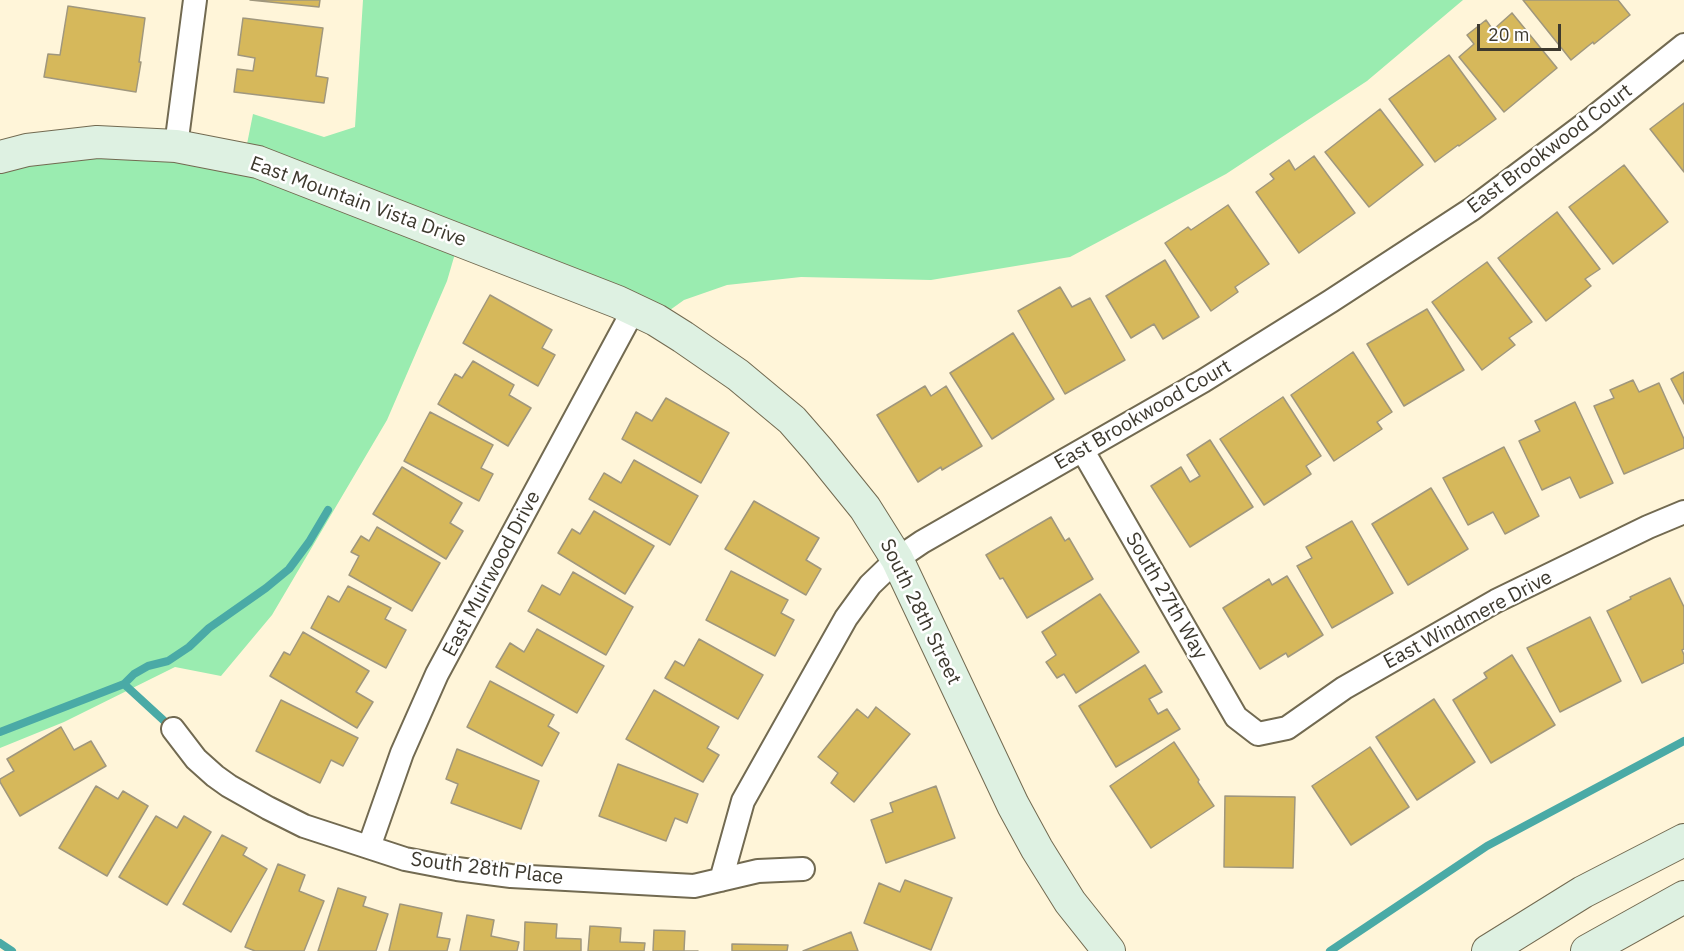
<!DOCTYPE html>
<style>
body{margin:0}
#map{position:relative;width:1684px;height:951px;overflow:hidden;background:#fff5d9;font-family:"IBM Plex Sans",sans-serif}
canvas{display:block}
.scale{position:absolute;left:1477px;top:24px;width:84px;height:27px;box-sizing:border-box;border:3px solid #3d392e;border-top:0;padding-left:8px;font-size:18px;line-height:21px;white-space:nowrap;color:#3d392e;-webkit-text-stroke:4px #fff;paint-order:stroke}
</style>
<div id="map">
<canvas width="1684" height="951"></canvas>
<div class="scale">20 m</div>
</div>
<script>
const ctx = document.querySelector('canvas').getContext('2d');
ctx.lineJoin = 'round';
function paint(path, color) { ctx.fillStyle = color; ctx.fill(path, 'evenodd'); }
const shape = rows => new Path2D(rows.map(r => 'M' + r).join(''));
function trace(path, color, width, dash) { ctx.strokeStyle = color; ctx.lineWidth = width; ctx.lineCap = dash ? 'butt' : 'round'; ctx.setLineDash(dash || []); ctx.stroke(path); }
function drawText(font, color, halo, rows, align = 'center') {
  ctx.font = font + ' "IBM Plex Sans",sans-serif'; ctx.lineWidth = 5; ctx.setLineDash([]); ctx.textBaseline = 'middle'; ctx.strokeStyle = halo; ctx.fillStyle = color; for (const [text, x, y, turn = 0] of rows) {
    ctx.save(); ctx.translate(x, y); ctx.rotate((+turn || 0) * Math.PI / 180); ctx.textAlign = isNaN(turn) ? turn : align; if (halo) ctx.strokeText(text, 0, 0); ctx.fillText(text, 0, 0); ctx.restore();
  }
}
paint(shape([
 [363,0,1463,0,1367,81,1226,174,1070,257,931,280,801,277,727,285,684,300,656,320,459,240,447,281,387,420,272,615,221,676,175,667,64,722,0,748,0,157,244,159,253,114,324,137,355,127]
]), '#9aecb0');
trace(shape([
 [124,684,134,674,148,666,168,661,189,647,209,628,266,588,289,569,309,542,328,510],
 [0,732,124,684,173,729],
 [0,943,12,951],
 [1330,951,1487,846,1684,741]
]), '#4aaaa6', 8);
const building = shape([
 [250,0,320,0,319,7,250,0],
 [1523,0,1618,0,1630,15,1594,44,1593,42,1571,60,1523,0],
 [68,6,145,18,139,62,141,62,136,92,44,77,48,54,60,55,68,6],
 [1512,13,1557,68,1504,112,1459,57,1474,44,1467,35,1486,20,1493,30,1512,13],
 [243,18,323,28,316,76,328,78,324,103,234,92,237,69,253,71,255,58,238,55,243,18],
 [1449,55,1496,119,1459,146,1458,145,1435,162,1389,99,1449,55],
 [1684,103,1684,172,1650,129,1684,103],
 [1380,109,1423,165,1369,207,1325,152,1380,109],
 [1314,156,1355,213,1299,253,1256,192,1274,179,1270,174,1289,160,1295,170,1314,156],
 [1624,165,1668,222,1613,264,1569,207,1624,165],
 [1228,205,1269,264,1235,287,1238,292,1211,311,1165,243,1188,227,1191,230,1228,205],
 [1557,212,1600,269,1585,279,1591,286,1546,321,1498,258,1557,212],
 [1165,260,1199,317,1163,339,1154,324,1131,338,1106,296,1165,260],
 [1487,262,1532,322,1509,338,1515,345,1482,370,1432,302,1487,262],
 [1060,287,1072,307,1090,298,1125,360,1065,394,1018,311,1060,287],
 [490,295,552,330,542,348,555,355,538,386,463,343,490,295],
 [1427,309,1464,370,1404,406,1367,344,1427,309],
 [1013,333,1054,399,992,439,950,373,1013,333],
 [1353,352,1392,412,1377,422,1382,429,1334,461,1291,395,1353,352],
 [473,361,514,385,509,395,531,408,508,446,438,404,455,374,462,378,473,361],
 [1684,372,1684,404,1671,379,1684,372],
 [1633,380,1639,392,1659,383,1684,439,1684,448,1624,474,1594,406,1614,398,1610,390,1633,380],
 [925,386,931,396,946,386,982,446,942,470,941,467,918,482,877,415,925,386],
 [1283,397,1321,456,1306,466,1311,474,1264,505,1220,439,1283,397],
 [666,398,729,433,701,483,622,439,636,412,652,421,666,398],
 [1575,402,1613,483,1580,498,1570,477,1542,490,1519,441,1540,431,1535,421,1575,402],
 [430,412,493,445,481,468,493,474,479,501,404,461,430,412],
 [1210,440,1253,507,1190,547,1151,486,1181,467,1190,482,1200,476,1187,455,1210,440],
 [1504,447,1539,516,1505,534,1493,512,1468,525,1443,478,1504,447],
 [634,460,698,496,670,545,589,499,604,473,621,483,634,460],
 [402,467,462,503,450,523,463,531,446,559,373,514,402,467],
 [1431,488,1468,549,1408,585,1372,524,1431,488],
 [754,501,819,538,806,560,821,569,806,595,725,549,754,501],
 [594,511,654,546,625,594,558,553,572,529,580,534,594,511],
 [1051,517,1065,541,1069,538,1093,579,1027,618,1003,578,1000,579,986,555,1051,517],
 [1352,521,1393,593,1332,628,1297,566,1312,558,1306,547,1352,521],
 [377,527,440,563,412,611,349,575,359,556,351,552,361,536,369,541,377,527],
 [731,571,788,600,781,613,794,620,775,656,706,620,731,571],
 [573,572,633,607,606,655,528,611,542,585,560,595,573,572],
 [1287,576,1323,635,1288,657,1286,653,1260,669,1223,608,1269,579,1272,585,1287,576],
 [1670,578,1684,607,1684,649,1682,650,1684,655,1684,663,1642,683,1607,611,1631,599,1630,597,1670,578],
 [348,586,391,608,385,619,406,630,386,668,311,628,328,596,339,602,348,586],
 [1100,594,1139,652,1076,693,1064,674,1057,678,1046,662,1056,655,1042,632,1100,594],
 [1590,617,1621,681,1560,712,1527,648,1590,617],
 [537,629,604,666,577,713,496,667,510,643,524,652,537,629],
 [303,632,369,671,356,692,373,702,357,728,270,676,284,652,290,655,303,632],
 [699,639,763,675,738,719,665,678,675,661,684,666,699,639],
 [1512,655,1555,725,1491,763,1453,700,1487,678,1484,673,1512,655],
 [1145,665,1162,692,1149,699,1158,714,1167,709,1180,729,1116,767,1079,706,1145,665],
 [490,681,554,715,548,726,559,733,542,766,467,727,490,681],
 [654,690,719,727,707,748,719,755,703,782,626,739,654,690],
 [1434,699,1475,762,1417,800,1376,737,1434,699],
 [281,700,358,738,343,766,331,760,320,783,256,751,281,700],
 [876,707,910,734,854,802,831,783,838,773,818,757,857,709,868,718,876,707],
 [61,727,74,750,91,741,106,766,20,816,0,782,0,779,14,771,7,759,61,727],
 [1174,742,1199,780,1198,782,1214,806,1151,848,1110,786,1174,742],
 [1370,747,1409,807,1351,845,1312,786,1370,747],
 [457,749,539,781,521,829,451,803,458,784,446,779,457,749],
 [618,764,698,794,687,823,675,818,666,841,599,816,618,764],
 [96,786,118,799,123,791,148,806,107,876,59,848,96,786],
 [936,786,955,838,886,863,871,820,893,812,890,803,936,786],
 [1225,796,1295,797,1293,868,1224,867,1225,796],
 [156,816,177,828,184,816,211,832,167,905,119,877,156,816],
 [222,835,247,848,243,855,267,869,231,932,183,904,222,835],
 [278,864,305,875,299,891,324,901,304,951,255,951,245,947,278,864],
 [905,880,952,898,931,950,864,923,879,883,900,892,905,880],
 [338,888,366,897,363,906,388,914,376,951,318,951,338,888],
 [400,904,442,913,437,937,450,939,447,951,389,951,400,904],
 [467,915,494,920,491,936,519,942,517,951,460,951,467,915],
 [525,922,557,924,556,938,581,939,581,951,524,951,525,922],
 [590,926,621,928,620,942,645,943,644,951,588,951,590,926],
 [654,930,685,931,684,951,698,951,653,951,654,930],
 [851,932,858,951,803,951,851,932],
 [732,944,788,945,787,951,732,951,732,944]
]);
paint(building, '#d6b85b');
trace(building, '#a0977d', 1.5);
const street = shape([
 [176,146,195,0],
 [1083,451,1236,717,1258,734,1287,728,1344,688,1496,601,1648,527,1684,512],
 [173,729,196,759,215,776,229,786,268,808,304,826,405,859,457,869,511,876,694,886,758,871,803,869],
 [369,847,402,753,437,674,634,309],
 [721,880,743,801,846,618,870,585,897,559,922,542,1203,381,1331,301,1472,209,1589,121,1684,45]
]);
const secondary = shape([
 [0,157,27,150,97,142,176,146,258,162,618,302,656,320,683,337,738,375,792,420,819,451,865,508,897,559,1013,805,1037,849,1070,902,1109,951],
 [1488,951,1583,892,1684,840],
 [1587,951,1684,897]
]);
trace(street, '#726a51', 26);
trace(secondary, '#726a51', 34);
trace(street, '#fff', 22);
trace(secondary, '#def1e2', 32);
drawText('20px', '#3d392e', '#fff', [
 ["East Brookwood Court",1550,149,-37],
 ["East Mountain Vista Drive",358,202,20],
 ["East Brookwood Court",1143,415,-30],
 ["East Muirwood Drive",492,574,-62],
 ["South 27th Way",1166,596,60],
 ["South 28th Street",920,612,64],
 ["East Windmere Drive",1468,620,-28],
 ["South 28th Place",487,869,7]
]);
</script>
